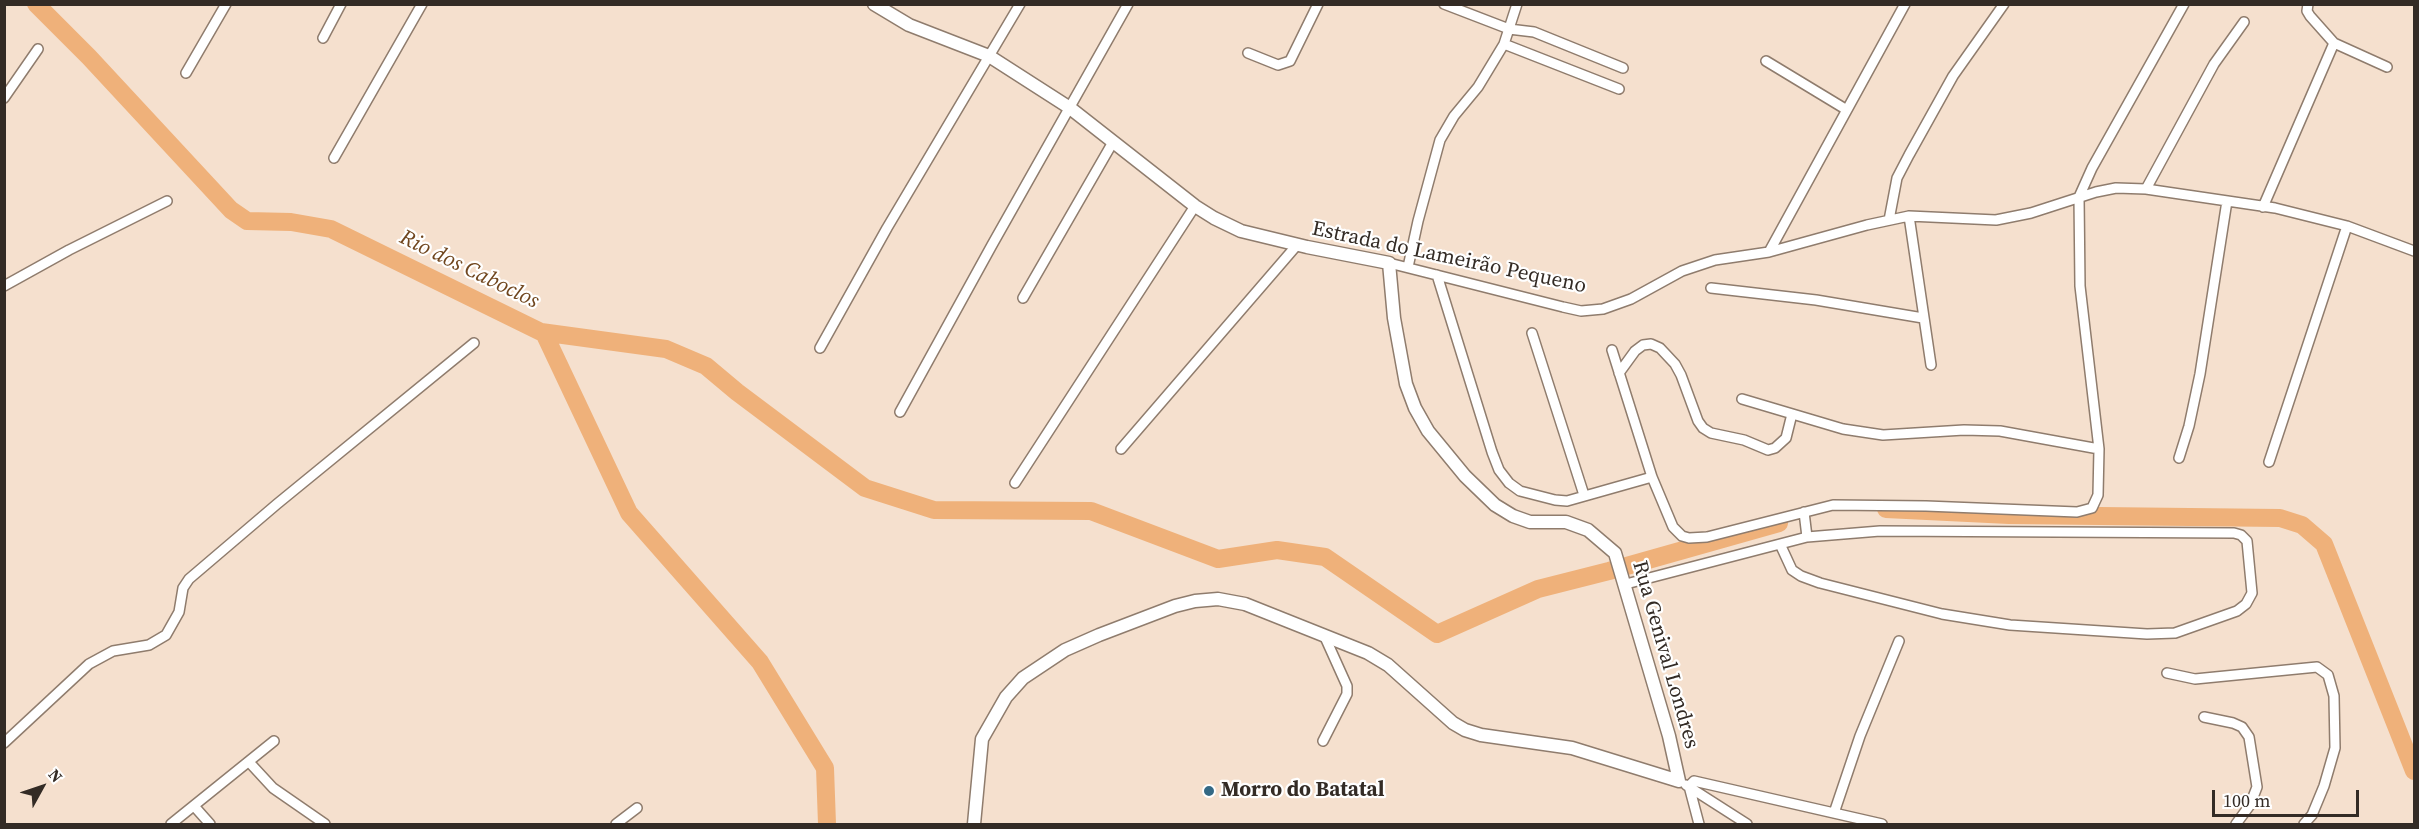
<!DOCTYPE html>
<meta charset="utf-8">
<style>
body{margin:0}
#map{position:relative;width:2419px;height:829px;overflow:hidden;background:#f5e0ce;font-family:"Source Serif 4",serif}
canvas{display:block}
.frame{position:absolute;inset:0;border:6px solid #332b25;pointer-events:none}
.north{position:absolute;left:12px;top:757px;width:60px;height:60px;-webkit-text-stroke:4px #fff;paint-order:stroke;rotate:50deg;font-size:16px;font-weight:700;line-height:24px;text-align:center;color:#332b25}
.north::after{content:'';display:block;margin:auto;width:21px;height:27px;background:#332b25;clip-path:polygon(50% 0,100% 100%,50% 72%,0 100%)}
.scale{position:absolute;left:2212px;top:790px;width:147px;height:27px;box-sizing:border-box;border:3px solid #332b25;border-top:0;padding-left:8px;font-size:18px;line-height:21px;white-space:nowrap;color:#332b25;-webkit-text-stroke:4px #fff;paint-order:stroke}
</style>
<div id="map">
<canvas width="2419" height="829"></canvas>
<div class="frame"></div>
<div class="north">N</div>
<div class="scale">100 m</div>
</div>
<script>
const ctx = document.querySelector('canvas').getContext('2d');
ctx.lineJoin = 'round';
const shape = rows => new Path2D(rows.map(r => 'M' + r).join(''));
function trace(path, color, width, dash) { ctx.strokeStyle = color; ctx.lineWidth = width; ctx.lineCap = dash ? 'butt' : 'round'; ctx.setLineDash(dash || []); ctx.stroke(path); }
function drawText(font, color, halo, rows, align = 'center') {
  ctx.font = font + ' "Source Serif 4",serif'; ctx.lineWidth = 4.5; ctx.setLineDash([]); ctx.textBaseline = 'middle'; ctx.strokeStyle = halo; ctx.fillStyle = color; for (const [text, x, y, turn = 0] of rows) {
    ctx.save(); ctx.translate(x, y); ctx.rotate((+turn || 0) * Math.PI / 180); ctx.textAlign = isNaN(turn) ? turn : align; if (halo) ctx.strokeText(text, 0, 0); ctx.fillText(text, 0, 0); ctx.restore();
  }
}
trace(shape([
 [36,4,89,57,231,210,247,221,291,222,331,229,541,332,666,349,706,366,737,392,865,488,934,510,1091,511,1218,559,1277,550,1325,557,1437,634,1538,589,1609,571,1779,523],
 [544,333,629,513,760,662,825,768,827,824],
 [1886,509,2009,515,2280,518,2302,525,2324,544,2414,771]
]), '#efb17a', 18);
const street = shape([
 [1444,4,1509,29,1534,32,1623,68],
 [2308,4,2307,11,2310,16,2334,43,2387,67],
 [323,38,341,4],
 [1504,44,1619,89],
 [1248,53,1278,65,1290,61,1318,4],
 [1766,61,1847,110],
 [186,73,226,4],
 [4,98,38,49],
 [334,158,422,4],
 [2146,189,2214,64,2244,22],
 [2263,207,2334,43],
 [1909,216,1931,365],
 [1889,220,1897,178,1909,155,1953,76,2004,4],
 [1769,252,1905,4],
 [1389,263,1563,307,1581,311,1603,309,1631,299,1682,271,1715,260,1769,252,1867,225,1909,216,1996,220,2031,213,2096,192,2116,188,2146,189,2275,208,2347,226,2414,251],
 [1408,267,1418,221,1440,140,1454,116,1478,87,1504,44,1517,4],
 [1437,275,1492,452,1499,470,1509,483,1520,491,1555,500,1567,501,1652,477],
 [4,286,69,250,167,201],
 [1711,288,1816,300,1923,318],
 [1023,298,1113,142],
 [1532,333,1584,495],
 [820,348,887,228,1020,4],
 [1612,350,1652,477,1673,527,1682,536,1689,538,1707,537,1833,505,1926,506,2077,512,2092,508,2098,495,2099,449,2080,286,2079,197,2092,168,2184,4],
 [1619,373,1635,351,1643,345,1651,344,1660,348,1675,364,1681,375,1698,421,1703,428,1711,433,1744,440,1768,450,1775,448,1786,438,1792,414],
 [1742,399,1843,429,1883,435,1964,430,2000,431,2099,449],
 [900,412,992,245,1128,4],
 [1121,449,1297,245],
 [2179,458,2189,426,2200,374,2227,201],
 [2269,462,2347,226],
 [1015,483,1195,206],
 [1804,512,1807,537],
 [1626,584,1807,537,1880,531,2234,533,2241,535,2247,541,2252,593,2246,604,2237,611,2175,633,2147,634,2010,625,1942,614,1820,583,1801,576,1792,570,1780,544],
 [2167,673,2195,679,2317,667,2328,675,2334,696,2335,748,2324,786,2312,815,2304,824],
 [2204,717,2233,723,2242,727,2249,737,2257,787,2250,805,2236,824],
 [1323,741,1347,694,1347,686,1324,635],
 [4,743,89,664,113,651,149,645,166,635,179,612,183,588,189,579,277,504,474,343],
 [249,762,273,788,325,824],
 [1686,785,1747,824],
 [194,806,210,824],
 [1834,813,1860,736,1899,641],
 [171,824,274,741],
 [616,824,637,808],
 [1699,824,1689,786,1694,781,1882,824]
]);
const secondary = shape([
 [874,4,909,25,989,56,1070,108,1195,206,1214,218,1241,231,1307,247,1389,263,1394,318,1406,384,1415,408,1428,431,1465,476,1495,505,1513,516,1530,522,1566,522,1588,530,1615,553,1669,736,1679,781],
 [974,824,982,739,1006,697,1023,678,1065,650,1099,635,1175,606,1195,601,1218,599,1245,604,1368,653,1388,665,1453,723,1465,730,1481,735,1572,748,1679,781]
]);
trace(street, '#8f7c6d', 12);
trace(secondary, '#8f7c6d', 15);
trace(street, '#fff', 9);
trace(secondary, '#fff', 12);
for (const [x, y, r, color] of [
 [1209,791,6,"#346985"]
]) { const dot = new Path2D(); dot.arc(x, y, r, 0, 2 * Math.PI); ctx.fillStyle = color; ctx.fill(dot); trace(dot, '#fff', 2); }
drawText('21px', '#332b25', '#fff', [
 ["Estrada do Lameirão Pequeno",1449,258,12],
 ["Rua Genival Londres",1665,655,74]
]);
drawText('bold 21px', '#332b25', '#fff', [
 ["Morro do Batatal",1221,791]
], 'left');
drawText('italic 22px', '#70461e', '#fff', [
 ["Rio dos Caboclos",469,270,26]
]);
</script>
